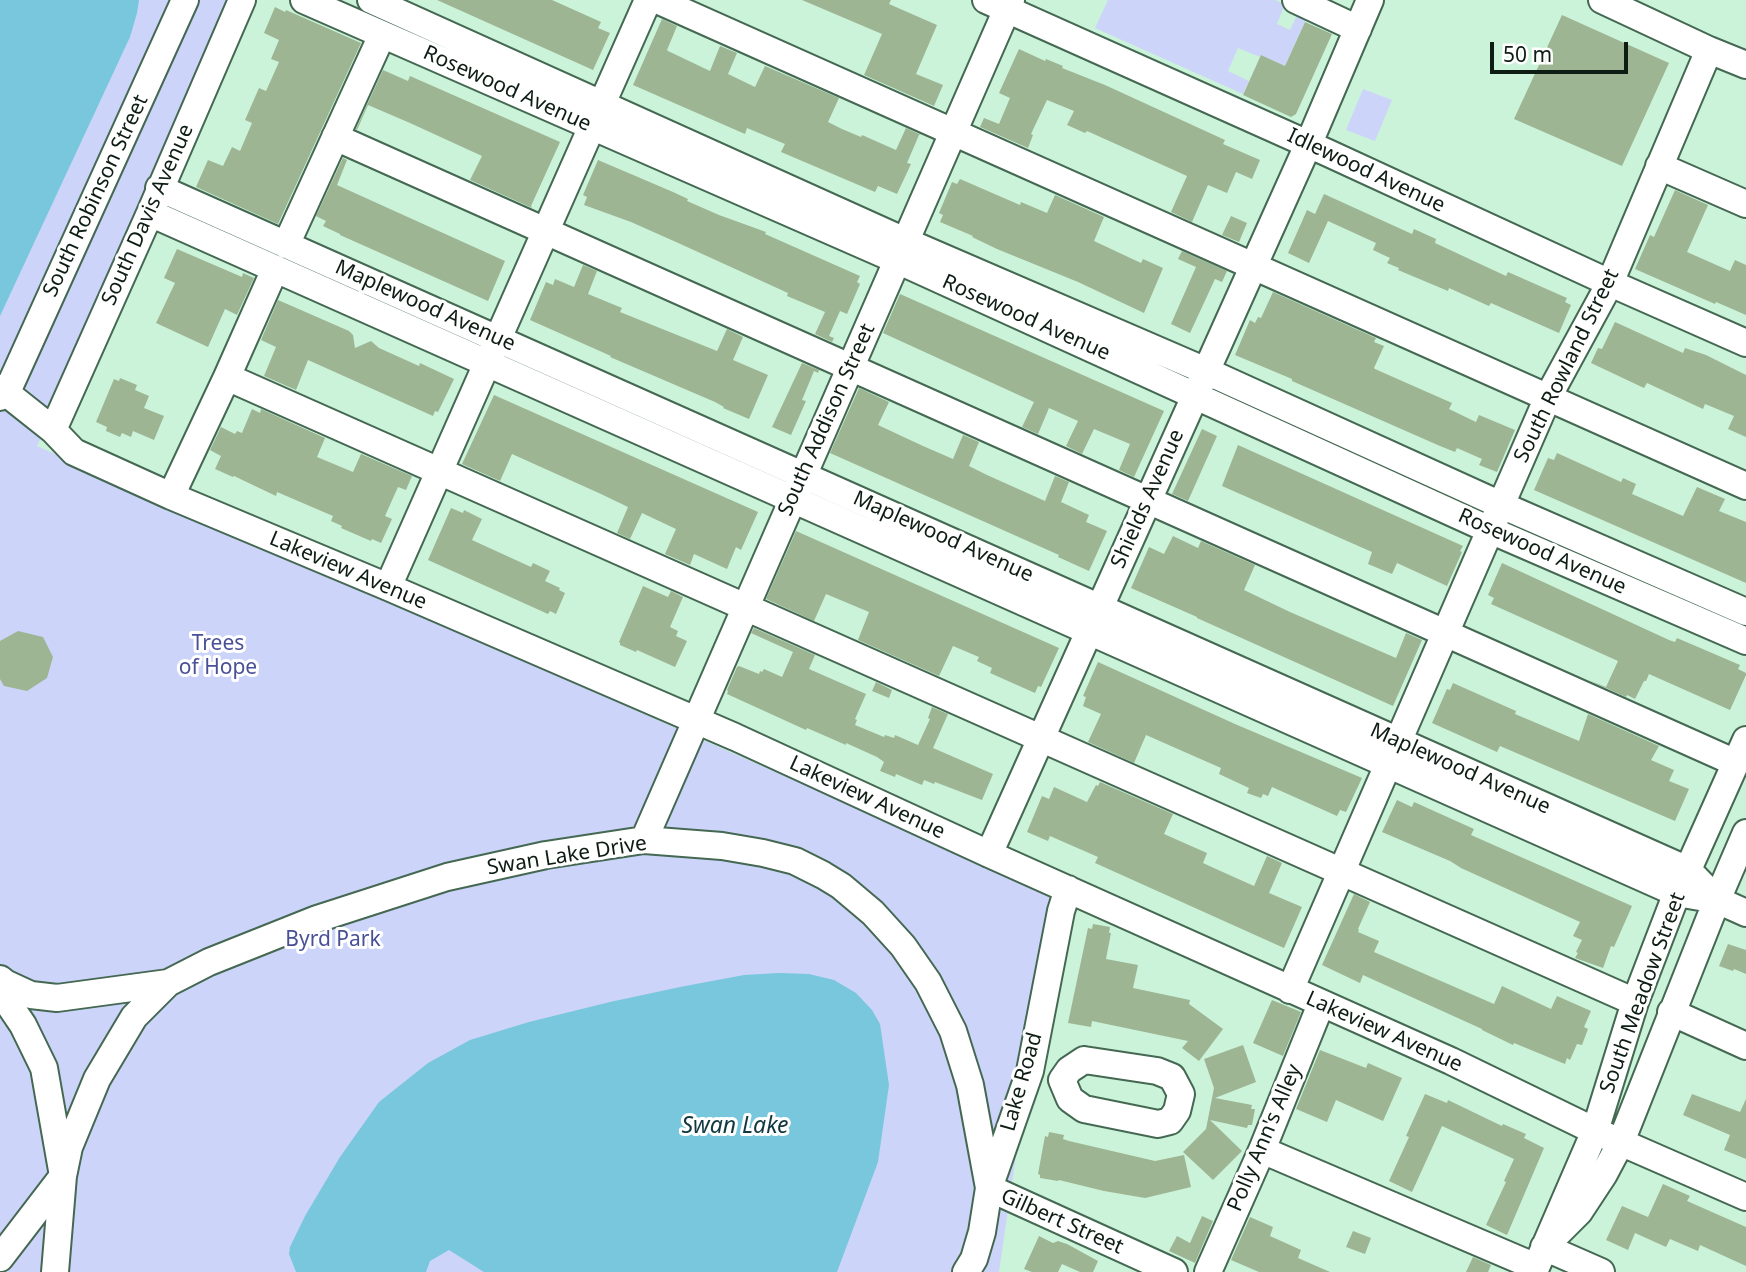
<!DOCTYPE html>
<style>
body{margin:0}
#map{position:relative;width:1746px;height:1272px;overflow:hidden;background:#cbf3d9;font-family:"Noto Sans",sans-serif}
canvas{display:block}
.scale{position:absolute;left:1490px;top:42px;width:138px;height:32px;box-sizing:border-box;border:4px solid #0e1d14;border-top:0;padding-left:9px;font-size:21px;line-height:24px;white-space:nowrap;color:#0e1d14;-webkit-text-stroke:5px #fff;paint-order:stroke}
</style>
<div id="map">
<canvas width="1746" height="1272"></canvas>
<div class="scale">50 m</div>
</div>
<script>
const ctx = document.querySelector('canvas').getContext('2d');
ctx.lineJoin = 'round';
function paint(path, color) { ctx.fillStyle = color; ctx.fill(path, 'evenodd'); }
const shape = rows => new Path2D(rows.map(r => 'M' + r).join(''));
function trace(path, color, width, dash) { ctx.strokeStyle = color; ctx.lineWidth = width; ctx.lineCap = dash ? 'butt' : 'round'; ctx.setLineDash(dash || []); ctx.stroke(path); }
function drawText(font, color, halo, rows, align = 'center') {
  ctx.font = font + ' "Noto Sans",sans-serif'; ctx.lineWidth = 6; ctx.setLineDash([]); ctx.textBaseline = 'middle'; ctx.strokeStyle = halo; ctx.fillStyle = color; for (const [text, x, y, turn = 0] of rows) {
    ctx.save(); ctx.translate(x, y); ctx.rotate((+turn || 0) * Math.PI / 180); ctx.textAlign = isNaN(turn) ? turn : align; if (halo) ctx.strokeText(text, 0, 0); ctx.fillText(text, 0, 0); ctx.restore();
  }
}
paint(shape([
 [0,0,238,0,37,446,1054,895,999,1272,0,1272],
 [1108,0,1275,0,1285,4,1277,24,1290,30,1297,15,1306,19,1285,66,1261,55,1260,57,1238,48,1228,71,1249,81,1243,94,1095,28],
 [1363,89,1392,100,1375,141,1346,130]
]), '#cdd4f9');
paint(shape([
 [0,0,139,0,137,13,130,37,0,316],
 [779,973,809,974,834,980,856,993,872,1010,880,1024,889,1085,878,1162,837,1272,484,1272,449,1250,430,1261,426,1272,296,1272,289,1254,290,1247,305,1216,340,1157,379,1102,428,1063,470,1040,529,1022,610,1002,680,987,744,975]
]), '#78c7dc');
paint(shape([
 [437,0,552,0,601,22,598,28,610,33,593,70],
 [802,0,891,0,889,4,937,25,916,74,943,85,934,106,864,75,882,34],
 [275,7,285,12,286,10,361,43,278,224,196,187,208,160,223,166,232,147,240,151,252,123,245,120,259,88,266,91,279,62,271,59,279,40,264,33],
 [1562,15,1669,63,1622,166,1514,119],
 [662,19,677,26,667,50,668,51,710,71,720,46,737,53,728,74,755,87,765,66,839,98,828,122,842,129,861,137,862,135,896,150,906,128,921,135,919,135,907,163,911,164,897,194,878,186,875,192,781,152,785,144,747,128,745,134,633,85],
 [1305,22,1332,34,1296,114,1291,117,1243,95,1261,55,1285,66],
 [1019,49,1045,61,1046,59,1063,66,1062,68,1105,85,1225,140,1223,144,1260,160,1252,179,1236,172,1227,193,1208,185,1192,222,1171,212,1187,176,1087,131,1085,133,1067,125,1074,111,1047,100,1031,134,1033,135,1028,148,980,127,984,118,999,124,1010,98,999,93],
 [383,70,408,81,410,76,560,142,531,206,532,208,470,180,482,156,410,123,368,105,357,130,356,129],
 [343,158,347,160,337,185,505,261,488,301,340,235,340,234,323,226,326,221,316,216],
 [598,160,673,192,688,199,687,201,719,215,766,232,765,234,860,276,857,282,860,284,847,314,840,311,829,336,834,338,832,342,815,334,825,312,787,296,788,293,676,242,631,222,584,205,587,197,583,195],
 [960,179,1020,205,1021,202,1047,213,1055,195,1104,217,1094,241,1141,263,1143,259,1163,268,1144,313,1078,282,997,249,972,237,973,236,940,222,943,215,939,213,952,182,957,184],
 [1675,190,1708,205,1687,252,1730,271,1735,260,1746,265,1746,315,1716,302,1715,304,1635,269,1650,235,1654,237],
 [1324,194,1412,234,1414,229,1436,239,1435,243,1506,276,1508,272,1567,298,1565,302,1571,305,1559,333,1491,303,1489,306,1449,288,1448,291,1398,270,1399,268,1387,263,1390,258,1373,250,1376,243,1328,221,1309,263,1288,253,1307,210,1315,214],
 [1231,216,1247,223,1239,242,1222,235],
 [177,249,242,277,243,273,254,278,237,315,225,309,208,347,156,323,175,283,164,278],
 [1182,251,1227,271,1222,282,1215,279,1190,333,1171,324,1196,267,1178,259],
 [583,265,597,271,588,294,622,308,620,312,717,351,727,329,743,337,733,360,768,375,749,419,723,408,724,407,715,402,610,357,611,356,530,320,546,282,553,285,555,279,574,287],
 [1273,292,1376,338,1374,342,1384,346,1374,368,1375,369,1452,403,1449,409,1476,422,1479,415,1515,430,1497,472,1479,465,1482,459,1457,448,1455,452,1440,446,1292,381,1292,379,1235,355,1250,320,1255,323,1258,317,1261,318],
 [900,294,1164,411,1134,477,1119,470,1130,444,1094,429,1082,454,1066,446,1078,421,1049,408,1038,434,1022,427,1034,402,883,333],
 [278,300,349,331,353,335,355,348,371,341,379,348,419,366,420,363,454,379,438,412,435,411,433,416,308,360,296,390,264,376,276,347,261,340],
 [1615,322,1683,353,1685,348,1706,355,1746,375,1746,437,1728,429,1734,416,1705,404,1703,409,1647,383,1644,388,1591,363,1598,348,1602,349],
 [802,363,819,370,818,373,814,371,802,400,806,401,791,435,772,427],
 [120,378,137,385,135,390,149,396,144,408,164,416,154,440,133,431,131,437,122,433,120,437,106,431,107,427,96,422,114,379,119,381],
 [859,388,889,402,878,425,923,446,953,459,963,435,979,442,969,466,987,475,1045,501,1055,476,1069,482,1061,502,1089,515,1086,522,1107,531,1089,571,1058,557,1059,555,830,453],
 [494,395,758,512,741,550,736,547,727,569,694,554,690,565,665,554,676,529,642,513,630,539,617,533,628,507,601,494,512,454,500,481,462,464],
 [252,409,260,413,261,409,325,438,317,457,353,472,361,454,412,476,406,490,398,487,385,516,392,519,381,543,372,539,371,541,341,528,342,526,331,521,333,516,277,492,276,496,234,476,233,477,215,469,221,456,210,450,221,427,235,434,237,431,242,433],
 [1202,429,1217,436,1188,501,1172,494],
 [1238,445,1463,546,1460,551,1462,552,1447,586,1397,563,1392,574,1368,564,1372,552,1222,486],
 [1557,453,1621,482,1623,478,1636,484,1632,494,1683,516,1697,487,1725,499,1719,511,1746,522,1746,583,1534,490,1548,458,1554,460],
 [451,508,463,513,464,510,482,519,472,540,531,567,533,563,550,571,545,581,560,588,559,590,565,593,556,614,550,611,548,614,428,560],
 [796,531,1059,648,1041,687,1038,686,1035,693,990,673,992,668,977,661,979,657,953,646,939,676,858,640,869,612,826,594,814,621,766,599],
 [1173,536,1198,548,1201,541,1255,565,1244,590,1290,612,1396,658,1406,633,1422,640,1393,706,1197,618,1197,617,1131,588,1149,547,1164,554],
 [1502,563,1669,640,1675,642,1677,638,1740,665,1738,669,1746,673,1746,675,1730,710,1649,674,1646,681,1644,681,1635,699,1627,695,1626,697,1588,680,1606,687,1618,661,1491,604,1494,598,1488,595],
 [643,586,668,597,671,591,683,597,670,627,678,631,676,636,687,641,675,667,637,650,636,652,620,645,620,643,619,642],
 [754,628,815,655,809,669,866,694,855,719,857,720,855,725,884,737,885,735,894,738,895,735,918,745,930,719,928,718,932,707,948,714,933,748,993,774,982,800,935,782,934,784,924,780,922,785,896,774,895,777,880,771,884,762,877,757,846,743,846,745,807,728,806,730,727,694,728,691,727,690,737,667,739,666,759,674,760,671,762,672,764,669,782,677,793,652,751,633],
 [18,631,43,637,53,657,47,678,27,691,4,686,0,679,0,641],
 [1098,662,1235,724,1362,778,1346,812,1340,810,1337,816,1272,787,1268,796,1263,794,1261,798,1247,793,1249,788,1219,774,1221,768,1146,735,1134,763,1088,742,1101,714,1083,706,1086,697,1083,696],
 [876,682,892,690,889,698,872,691],
 [1453,683,1516,711,1515,714,1579,741,1588,714,1659,746,1651,760,1674,770,1669,781,1689,789,1675,821,1500,746,1497,752,1432,723,1447,689,1450,690],
 [1100,782,1173,814,1164,834,1207,853,1203,863,1216,869,1254,886,1267,856,1282,863,1269,893,1302,907,1284,948,1095,863,1098,857,1050,836,1048,841,1027,832,1042,796,1049,799,1054,787,1087,802,1096,785,1098,786],
 [1397,800,1412,807,1414,802,1474,829,1471,835,1632,906,1614,947,1611,946,1603,968,1575,958,1578,953,1576,952,1582,940,1573,936,1580,922,1461,868,1450,861,1382,832],
 [1354,894,1370,902,1358,929,1359,930,1358,932,1379,941,1374,952,1494,1004,1502,986,1551,1009,1557,996,1591,1011,1584,1027,1588,1029,1582,1045,1577,1044,1570,1060,1567,1058,1565,1064,1514,1043,1513,1045,1482,1030,1482,1029,1363,975,1360,983,1322,965],
 [1093,924,1110,927,1109,933,1111,933,1106,959,1138,965,1133,988,1190,1000,1189,1004,1223,1029,1199,1061,1182,1048,1188,1041,1092,1021,1091,1027,1068,1023,1088,928,1092,929],
 [1728,944,1746,950,1746,974,1734,969,1733,971,1719,966],
 [1272,1000,1301,1012,1283,1056,1253,1043],
 [1243,1045,1256,1082,1215,1098,1252,1105,1251,1109,1255,1109,1252,1125,1248,1125,1247,1128,1210,1120,1242,1151,1213,1180,1183,1152,1206,1129,1214,1088,1204,1059],
 [1320,1050,1366,1068,1368,1063,1402,1078,1383,1121,1336,1100,1327,1122,1296,1109],
 [1425,1094,1447,1103,1448,1100,1502,1126,1503,1124,1526,1134,1524,1138,1544,1148,1507,1235,1486,1225,1506,1182,1504,1181,1514,1159,1442,1126,1412,1192,1389,1181,1409,1137,1406,1136],
 [1692,1094,1740,1112,1746,1099,1746,1159,1724,1150,1730,1135,1683,1115],
 [1049,1132,1064,1135,1063,1139,1069,1141,1155,1161,1184,1155,1191,1187,1145,1198,1104,1191,1059,1180,1058,1181,1040,1178,1040,1175,1038,1174,1045,1136,1048,1137],
 [1663,1184,1690,1196,1687,1201,1746,1227,1746,1266,1700,1245,1698,1251,1670,1239,1666,1247,1635,1233,1628,1250,1606,1240,1622,1206,1648,1217],
 [1202,1216,1213,1221,1195,1263,1169,1251,1177,1236,1190,1243],
 [1250,1217,1273,1227,1270,1236,1301,1250,1298,1258,1330,1272,1259,1272,1231,1260],
 [1353,1231,1371,1238,1365,1254,1346,1247],
 [1039,1236,1053,1243,1058,1241,1067,1244,1098,1261,1093,1272,1080,1272,1062,1264,1058,1272,1032,1272,1024,1269],
 [1473,1257,1491,1265,1488,1272,1466,1272]
]), '#9db593');
const minor = shape([
 [304,0,897,260,1490,530,1746,641],
 [371,0,905,241,1206,371,1501,505,1746,612],
 [657,0,1746,486],
 [986,0,1328,153,1610,283,1746,343],
 [1296,0,1358,29],
 [1602,0,1709,50,1746,65],
 [335,137,1736,763],
 [1659,166,1746,204],
 [159,188,1688,870,1717,900],
 [150,213,1659,885,1677,893,1717,900,1746,913],
 [286,245,382,35],
 [227,377,1635,1002],
 [0,388,53,430,74,452,171,496,388,587,735,737,989,854,1451,1061,1595,1131,1746,1197],
 [0,397,7,392,185,0],
 [53,430,150,213,242,0],
 [171,496,227,377,275,269],
 [388,587,648,0],
 [644,840,1011,0],
 [989,854,1312,136,1370,0],
 [0,979,5,983,31,995,57,998,168,983],
 [1290,990,1548,397,1610,283,1709,50],
 [0,991,23,1025,44,1068,63,1176,55,1272],
 [1671,1012,1746,1046],
 [1084,1060,1157,1071,1172,1077,1181,1094,1177,1111,1170,1121,1158,1124,1084,1109,1070,1099,1062,1080,1069,1070,1084,1060],
 [1262,1150,1536,1267],
 [989,1188,1174,1272],
 [1558,1233,1579,1212,1604,1174,1621,1142,1717,900,1746,833],
 [1544,1247,1601,1272],
 [0,1258,63,1176,69,1147,97,1079,134,1017,168,983,209,962,317,919,447,877,546,855,644,840,722,846,763,853,795,861,823,875,841,886,873,913,903,946,928,982,953,1031,970,1085,989,1188],
 [966,1272,974,1259,982,1232,989,1188,1030,1071,1061,911,1068,889],
 [1208,1272,1262,1150,1321,1004],
 [1534,1272,1595,1131,1635,1002,1673,903,1746,740]
]);
trace(minor, '#446852', 30);
trace(minor, '#fff', 26);
drawText('21px', '#0e1d14', '#fff', [
 ["Rosewood Avenue",507,89,24],
 ["Idlewood Avenue",1366,171,25],
 ["South Robinson Street",96,196,-65],
 ["South Davis Avenue",148,215,-66],
 ["Maplewood Avenue",425,306,24],
 ["Rosewood Avenue",1026,318,24],
 ["South Rowland Street",1567,366,-64],
 ["South Addison Street",827,420,-66],
 ["Shields Avenue",1148,499,-66],
 ["Maplewood Avenue",943,537,24],
 ["Rosewood Avenue",1542,552,24],
 ["Lakeview Avenue",348,571,23],
 ["Maplewood Avenue",1460,769,24],
 ["Lakeview Avenue",867,798,25],
 ["Swan Lake Drive",567,856,-9],
 ["South Meadow Street",1643,993,-70],
 ["Lakeview Avenue",1384,1032,24],
 ["Lake Road",1022,1082,-74],
 ["Polly Ann's Alley",1265,1138,-67],
 ["Gilbert Street",1062,1222,24]
]);
drawText('21px', '#495096', '#fff', [
 ["Trees",218,644],
 ["of Hope",218,668],
 ["Byrd Park",333,940]
]);
drawText('italic 23px', '#113740', '#fff', [
 ["Swan Lake",735,1126]
]);
</script>
